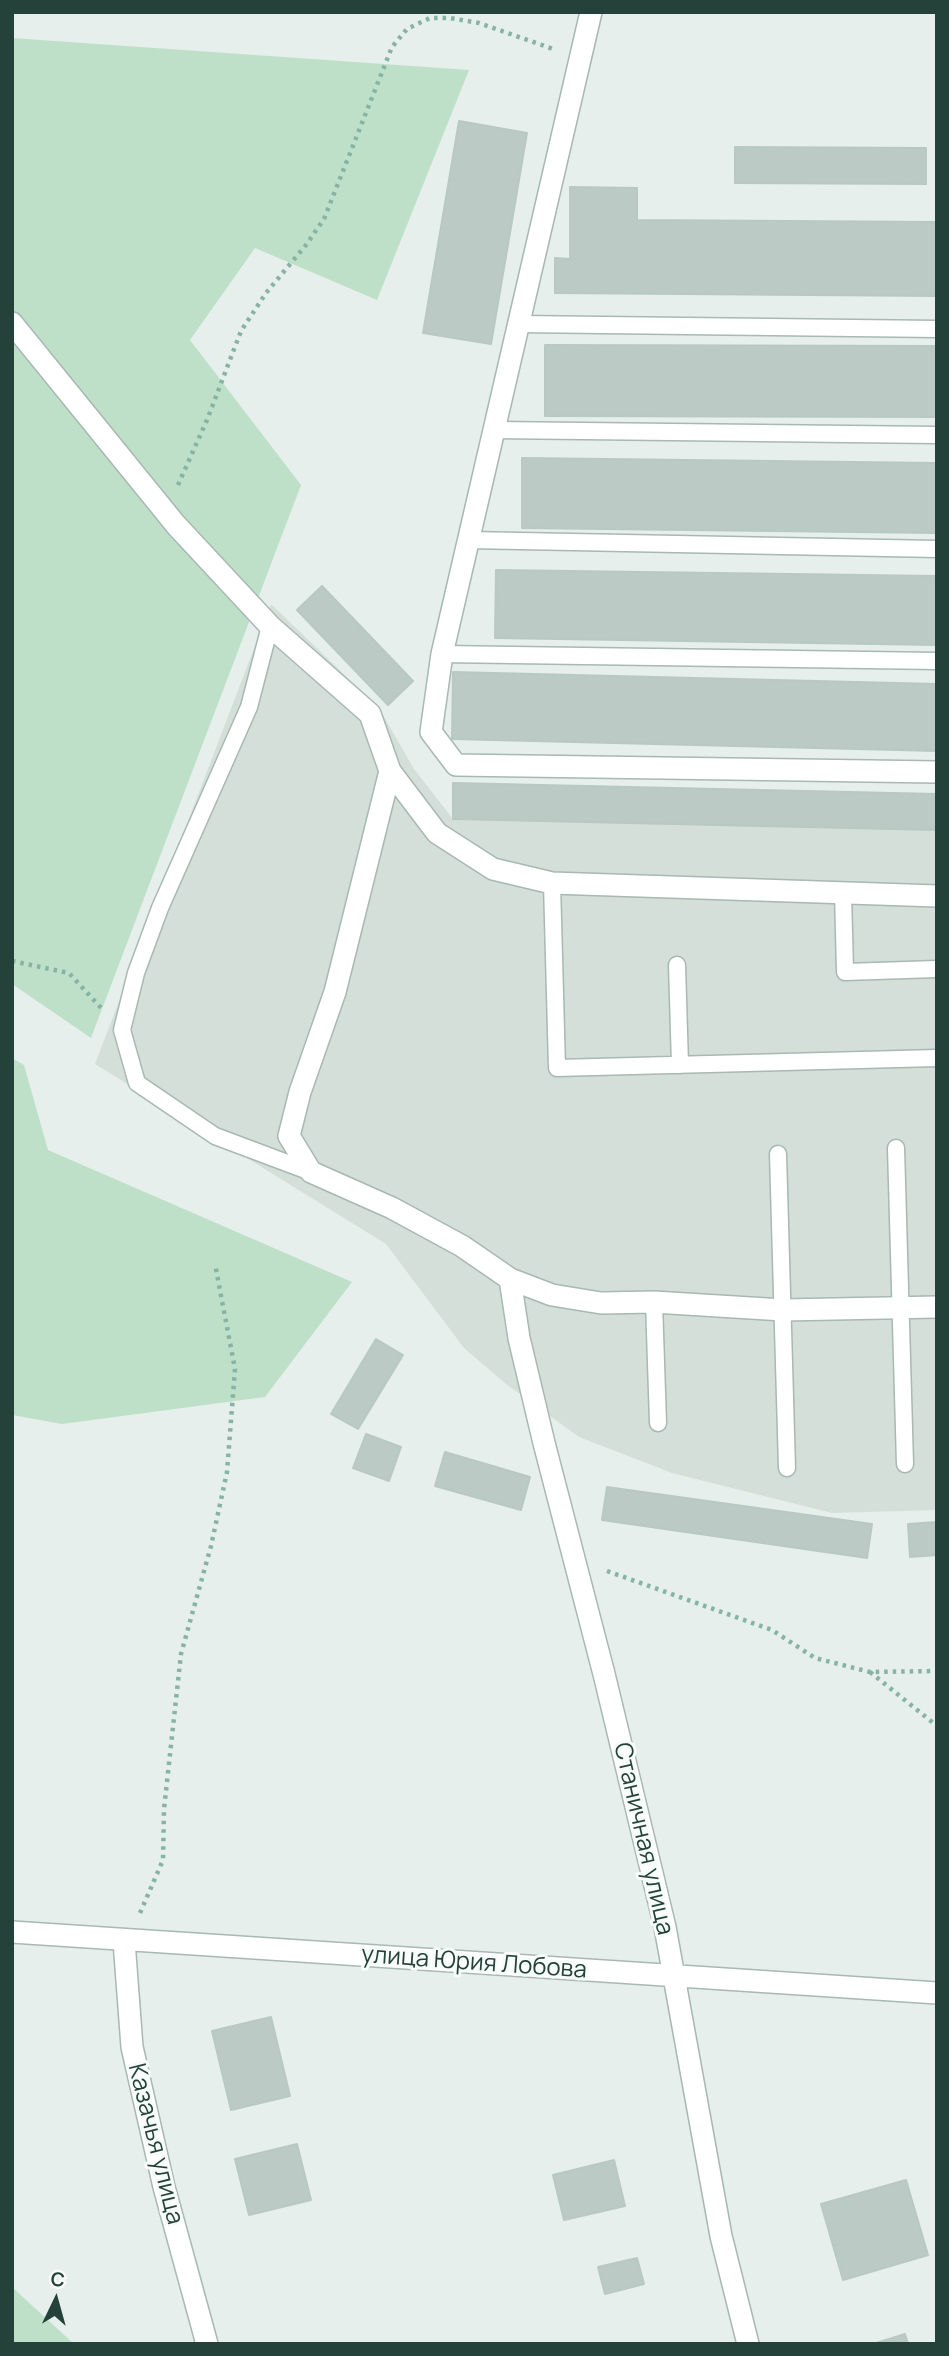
<!DOCTYPE html>
<meta charset="utf-8">
<style>
body{margin:0}
#map{position:relative;width:949px;height:2356px;overflow:hidden;background:#e6efeb;font-family:Manrope,sans-serif}
canvas{display:block}
.frame{position:absolute;inset:0;border:14px solid #24423a;pointer-events:none}
.north{position:absolute;left:21px;top:2265px;width:70px;height:70px;-webkit-text-stroke:5px #f7fbf9;paint-order:stroke;rotate:5deg;font-size:19px;font-weight:700;line-height:28px;text-align:center;color:#24423a}
.north::after{content:'';display:block;margin:auto;width:24px;height:32px;background:#24423a;clip-path:polygon(50% 0,100% 100%,50% 72%,0 100%)}
</style>
<div id="map">
<canvas width="949" height="2356"></canvas>
<div class="frame"></div>
<div class="north">С</div>
</div>
<script>
const ctx = document.querySelector('canvas').getContext('2d');
ctx.lineJoin = 'round';
function paint(path, color) { ctx.fillStyle = color; ctx.fill(path, 'evenodd'); }
const shape = rows => new Path2D(rows.map(r => 'M' + r).join(''));
function trace(path, color, width, dash) { ctx.strokeStyle = color; ctx.lineWidth = width; ctx.lineCap = dash ? 'butt' : 'round'; ctx.setLineDash(dash || []); ctx.stroke(path); }
function drawText(font, color, halo, rows, align = 'center') {
  ctx.font = font + ' Manrope,sans-serif'; ctx.lineWidth = 6; ctx.setLineDash([]); ctx.textBaseline = 'middle'; ctx.strokeStyle = halo; ctx.fillStyle = color; for (const [text, x, y, turn = 0] of rows) {
    ctx.save(); ctx.translate(x, y); ctx.rotate((+turn || 0) * Math.PI / 180); ctx.textAlign = isNaN(turn) ? turn : align; if (halo) ctx.strokeText(text, 0, 0); ctx.fillText(text, 0, 0); ctx.restore();
  }
}
paint(shape([
 [271,604,379,708,414,769,453,819,937,830,937,1510,832,1513,672,1473,579,1437,506,1384,464,1348,386,1244,95,1064]
]), '#d4dfda');
paint(shape([
 [12,38,469,70,377,300,255,248,190,340,301,485,91,1038,12,984],
 [12,1058,24,1065,48,1150,352,1282,265,1397,62,1424,12,1415],
 [12,2287,74,2344,12,2344]
]), '#bfe0c8');
const building = shape([
 [459,121,527,133,491,344,423,333,459,121],
 [735,147,926,148,926,184,735,183,735,147],
 [570,187,637,188,637,220,937,222,937,296,555,293,555,258,570,259,570,187],
 [545,345,937,346,937,417,545,416,545,345],
 [522,458,937,463,937,533,522,528,522,458],
 [496,570,937,576,937,645,495,638,496,570],
 [322,586,413,681,388,705,297,610,322,586],
 [453,672,937,684,937,751,452,739,453,672],
 [453,783,937,794,937,830,453,819,453,783],
 [376,1339,403,1355,358,1429,331,1414,376,1339],
 [366,1434,401,1447,389,1481,353,1468,366,1434],
 [445,1452,530,1477,521,1510,435,1486,445,1452],
 [607,1487,872,1524,867,1558,602,1520,607,1487],
 [937,1522,937,1555,910,1557,908,1524,937,1522],
 [271,2017,290,2096,231,2110,212,2031,271,2017],
 [297,2144,311,2200,249,2215,235,2159,297,2144],
 [614,2160,625,2206,564,2220,553,2175,614,2160],
 [906,2180,928,2255,843,2280,821,2204,906,2180],
 [637,2258,644,2284,605,2294,598,2267,637,2258],
 [905,2334,908,2344,873,2344,905,2334]
]);
paint(building, '#bbcac4');
trace(building, '#b8c9c2', 2);
const service = shape([
 [519,324,937,329],
 [494,430,937,435],
 [468,540,937,549],
 [270,626,249,707,160,908,136,973,122,1030,137,1083,215,1136,311,1172],
 [442,654,937,661],
 [552,883,557,1068,937,1058],
 [843,893,845,972,937,969],
 [677,965,680,1065],
 [896,1148,905,1464],
 [778,1154,787,1468],
 [654,1302,658,1423]
]);
const minor = shape([
 [591,12,442,654,431,732,456,765,937,772],
 [12,323,176,525,270,626,370,714,390,771,335,992,300,1092,289,1136,311,1172,392,1208,462,1246,510,1279,552,1295,601,1303,654,1302,783,1310,937,1307],
 [390,771,437,833,493,869,552,883,937,896],
 [510,1279,519,1338,544,1443,604,1674,665,1927,721,2236,748,2344],
 [12,1932,937,1993],
 [124,1941,132,2047,164,2187,207,2344]
]);
trace(service, '#a8b8b2', 19);
trace(minor, '#a8b8b2', 24);
trace(shape([
 [178,485,207,420,241,331,266,293,306,245,324,219,392,47,407,29,430,18,450,18,479,23,556,50],
 [12,961,69,973,102,1009],
 [607,1571,772,1630,815,1658,870,1672,937,1671],
 [870,1672,937,1726],
 [140,1913,163,1860,164,1809,181,1654,211,1546,227,1472,235,1369,215,1264]
]), '#86b3a5', 4.5, [3.5, 5]);
trace(service, '#fff', 16);
trace(minor, '#fff', 21);
drawText('24px', '#24423a', '#f7fbf9', [
 ["Станичная улица",643,1839,77],
 ["улица Юрия Лобова",474,1963,4],
 ["Казачья улица",155,2144,76]
]);
</script>
